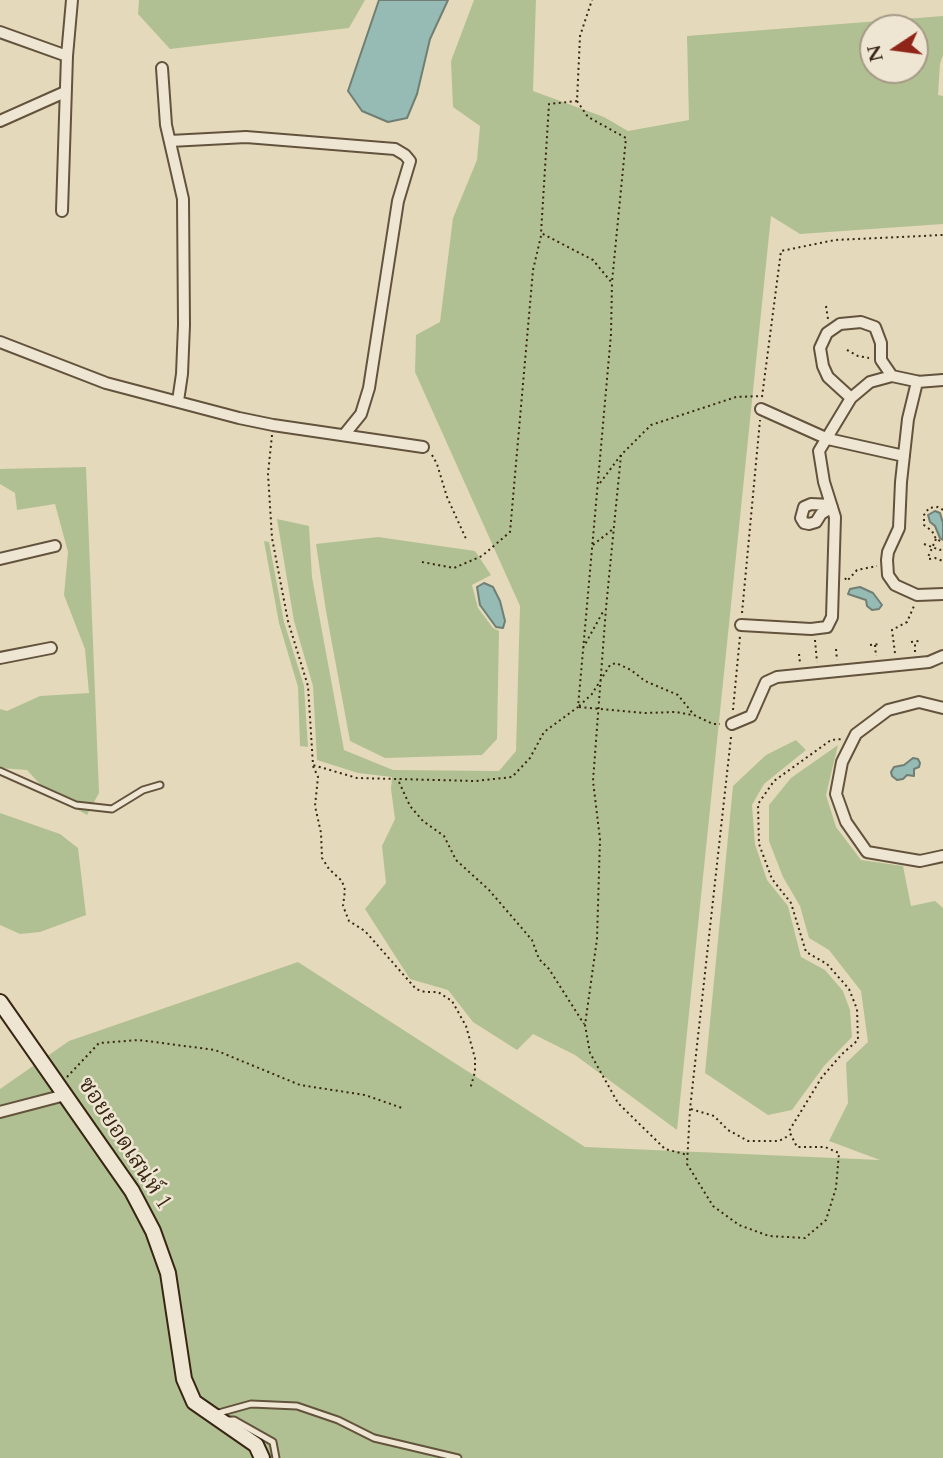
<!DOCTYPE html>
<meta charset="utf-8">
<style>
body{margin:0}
#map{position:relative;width:943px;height:1458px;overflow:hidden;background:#e5d9bb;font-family:Cardo,serif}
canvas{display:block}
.north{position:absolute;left:859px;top:14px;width:70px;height:70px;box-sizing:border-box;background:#eee6d3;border:2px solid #a59986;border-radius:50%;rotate:257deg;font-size:19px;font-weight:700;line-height:28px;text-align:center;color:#382613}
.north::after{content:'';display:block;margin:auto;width:24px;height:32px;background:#8f2418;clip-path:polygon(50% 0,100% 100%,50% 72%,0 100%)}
</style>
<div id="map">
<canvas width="943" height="1458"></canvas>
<div class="north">N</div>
</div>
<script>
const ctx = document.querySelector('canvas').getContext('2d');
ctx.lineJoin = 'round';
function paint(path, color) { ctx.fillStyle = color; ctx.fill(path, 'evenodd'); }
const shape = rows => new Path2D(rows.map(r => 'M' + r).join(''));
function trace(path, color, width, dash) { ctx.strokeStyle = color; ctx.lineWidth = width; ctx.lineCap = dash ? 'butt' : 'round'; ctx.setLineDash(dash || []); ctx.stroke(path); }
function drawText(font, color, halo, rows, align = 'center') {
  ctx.font = font + ' Cardo,"Noto Serif Thai",serif'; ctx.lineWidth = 5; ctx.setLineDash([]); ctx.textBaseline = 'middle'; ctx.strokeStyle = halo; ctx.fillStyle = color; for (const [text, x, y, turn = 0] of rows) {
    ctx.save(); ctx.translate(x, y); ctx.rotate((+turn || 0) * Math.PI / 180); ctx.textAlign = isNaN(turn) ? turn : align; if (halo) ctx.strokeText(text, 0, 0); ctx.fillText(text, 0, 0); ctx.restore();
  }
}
paint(shape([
 [139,0,365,0,349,28,170,49,138,14],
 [474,0,536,0,533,91,604,117,628,131,689,120,687,36,943,16,943,55,940,64,938,95,943,96,943,224,800,234,771,216,677,1130,575,1055,533,1034,517,1050,473,1022,448,990,410,979,365,909,386,883,382,846,395,819,391,789,392,777,358,773,317,760,313,686,294,621,277,519,309,526,312,577,344,750,393,770,499,771,516,751,520,606,415,372,416,335,440,322,453,218,477,160,480,126,453,107,451,61],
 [873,28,915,28,915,70,873,70],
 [86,467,99,793,87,815,48,793,27,770,0,768,0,709,7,711,40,696,89,693,85,649,64,595,68,552,55,504,17,510,15,493,0,484,0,469],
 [378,537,475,551,491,575,472,585,478,608,493,628,499,631,497,739,482,755,385,758,350,741,326,611,316,544],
 [264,541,269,542,284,622,304,686,308,747,300,746,298,687,279,623],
 [796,740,806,750,764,784,752,805,755,844,767,880,788,906,801,957,825,970,843,991,850,1010,852,1037,824,1066,792,1110,768,1115,705,1073,733,786,766,755],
 [838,745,826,795,836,827,861,860,903,866,911,906,935,901,943,908,943,1458,0,1458,0,1089,69,1041,298,962,585,1147,880,1160,829,1141,848,1103,846,1063,868,1042,861,991,829,950,809,938,800,906,783,877,769,841,769,805,791,778],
 [0,813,60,834,78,848,86,915,40,932,20,934,0,925]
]), '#b1c092');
const water = shape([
 [379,0,448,0,430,39,417,94,407,118,388,122,362,111,348,91,379,0],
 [935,511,940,513,943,523,943,540,940,538,935,526,930,522,928,515,935,511],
 [484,583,493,587,500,601,505,621,503,628,496,627,480,605,477,587,484,583],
 [860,587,873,593,882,605,879,609,872,610,867,606,866,600,848,594,850,589,860,587],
 [913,758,918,759,920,763,919,767,914,769,914,776,907,775,903,779,897,780,892,776,891,772,894,767,904,765,913,758]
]);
paint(water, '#96bab4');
trace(water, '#707f74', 2);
const lane = shape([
 [0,771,76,805,112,809,143,790,160,785],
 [215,1414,251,1404,297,1406,338,1420,374,1438,458,1458],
 [225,1420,234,1420,273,1442,276,1458]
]);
const street = shape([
 [0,32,67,56,72,0],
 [162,68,166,125,183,199,184,325,182,374,178,401],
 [0,121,65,92],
 [170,141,246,137,395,149,405,155,410,161,398,201,369,388,361,414,344,435],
 [62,211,67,56],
 [0,342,106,383,239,418,273,425,423,447],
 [943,380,917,382,908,419,901,482,899,528,888,552,887,560,888,575,895,585,917,595,943,594],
 [851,398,828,377,823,366,820,348,827,333,840,324,861,322,875,327,881,343,881,360,892,376],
 [761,409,828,439,904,456],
 [831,505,811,504,804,507,801,518,804,523,809,524,816,522,821,514,832,507],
 [0,559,55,546],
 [741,625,811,629,827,627,832,617,835,517,824,482,819,451,851,398,870,382,892,376,920,382],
 [0,658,51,648],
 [943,708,919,702,888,710,856,734,842,762,836,794,846,822,867,852,920,861,943,856],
 [732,724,751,716,766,682,777,677,929,662,943,656],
 [0,1112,65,1095]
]);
const secondary = shape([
 [0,1002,132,1191,153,1231,168,1273,184,1379,194,1402,256,1445,262,1458]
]);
trace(lane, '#63533d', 9);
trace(street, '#63533d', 14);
trace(secondary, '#382613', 18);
trace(shape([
 [577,101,588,117,626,138,612,282],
 [826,306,828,319],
 [847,350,858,356,869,358],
 [762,397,781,251,835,240,943,235],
 [272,435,268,474,272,538,288,621,308,686,313,765,357,778,476,781,512,777,530,758,544,732,578,707,611,334,612,283,593,260,541,233,549,104,577,101,580,36,592,0],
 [432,455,437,464,447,497,467,541],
 [621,455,606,608,593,781,600,839,597,939,585,1025,590,1053,618,1103,665,1149,688,1155],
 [600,483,621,455,651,425,736,397,762,396],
 [943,510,938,507,929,508,924,515,924,525,932,531,936,539,943,542],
 [936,539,928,557,929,559,935,558,943,561],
 [924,544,940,550,943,548],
 [593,545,613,529],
 [422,562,454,568,482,556,510,532,533,270,541,236],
 [845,578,847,581,857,570,877,566],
 [742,613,760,420],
 [815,640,817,662],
 [911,642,919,641],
 [870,645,879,644],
 [875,645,876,656],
 [583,648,604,610],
 [836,649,837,660],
 [915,652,915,641],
 [895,653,892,630,907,622,914,606],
 [799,654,800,663],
 [579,706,592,694,610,665,616,663,631,670,645,681,678,695,694,715,713,724,720,724],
 [579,707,644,713,676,712,692,715],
 [733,710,740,636],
 [731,737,690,1109,687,1164,713,1206,739,1225,769,1236,805,1238,826,1220,836,1188,839,1153,825,1147,797,1147,789,1131,822,1077,842,1054,858,1040,857,1009,849,989,827,964,806,952,791,903,772,879,759,844,758,804,774,781,831,740,842,739],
 [313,766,318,777,315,806,321,833,322,858,329,869,342,881,345,890,343,906,349,921,365,931,416,989,425,992,438,992,452,1001,466,1026,475,1058,475,1072,470,1089],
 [399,782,410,806,423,821,444,836,456,860,489,890,532,940,539,959,549,969,584,1024],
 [67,1077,99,1043,139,1040,215,1050,300,1085,365,1095,402,1108],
 [691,1109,714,1116,728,1130,748,1141,779,1141,790,1135]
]), '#382613', 2, [2, 3.5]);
trace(lane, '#eee6d3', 5);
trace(street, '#eee6d3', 10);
trace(secondary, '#eee6d3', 14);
drawText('23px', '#382613', '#eee6d3', [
 ["ซอยยอดเสน่ห์ 1",124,1144,57]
]);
</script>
